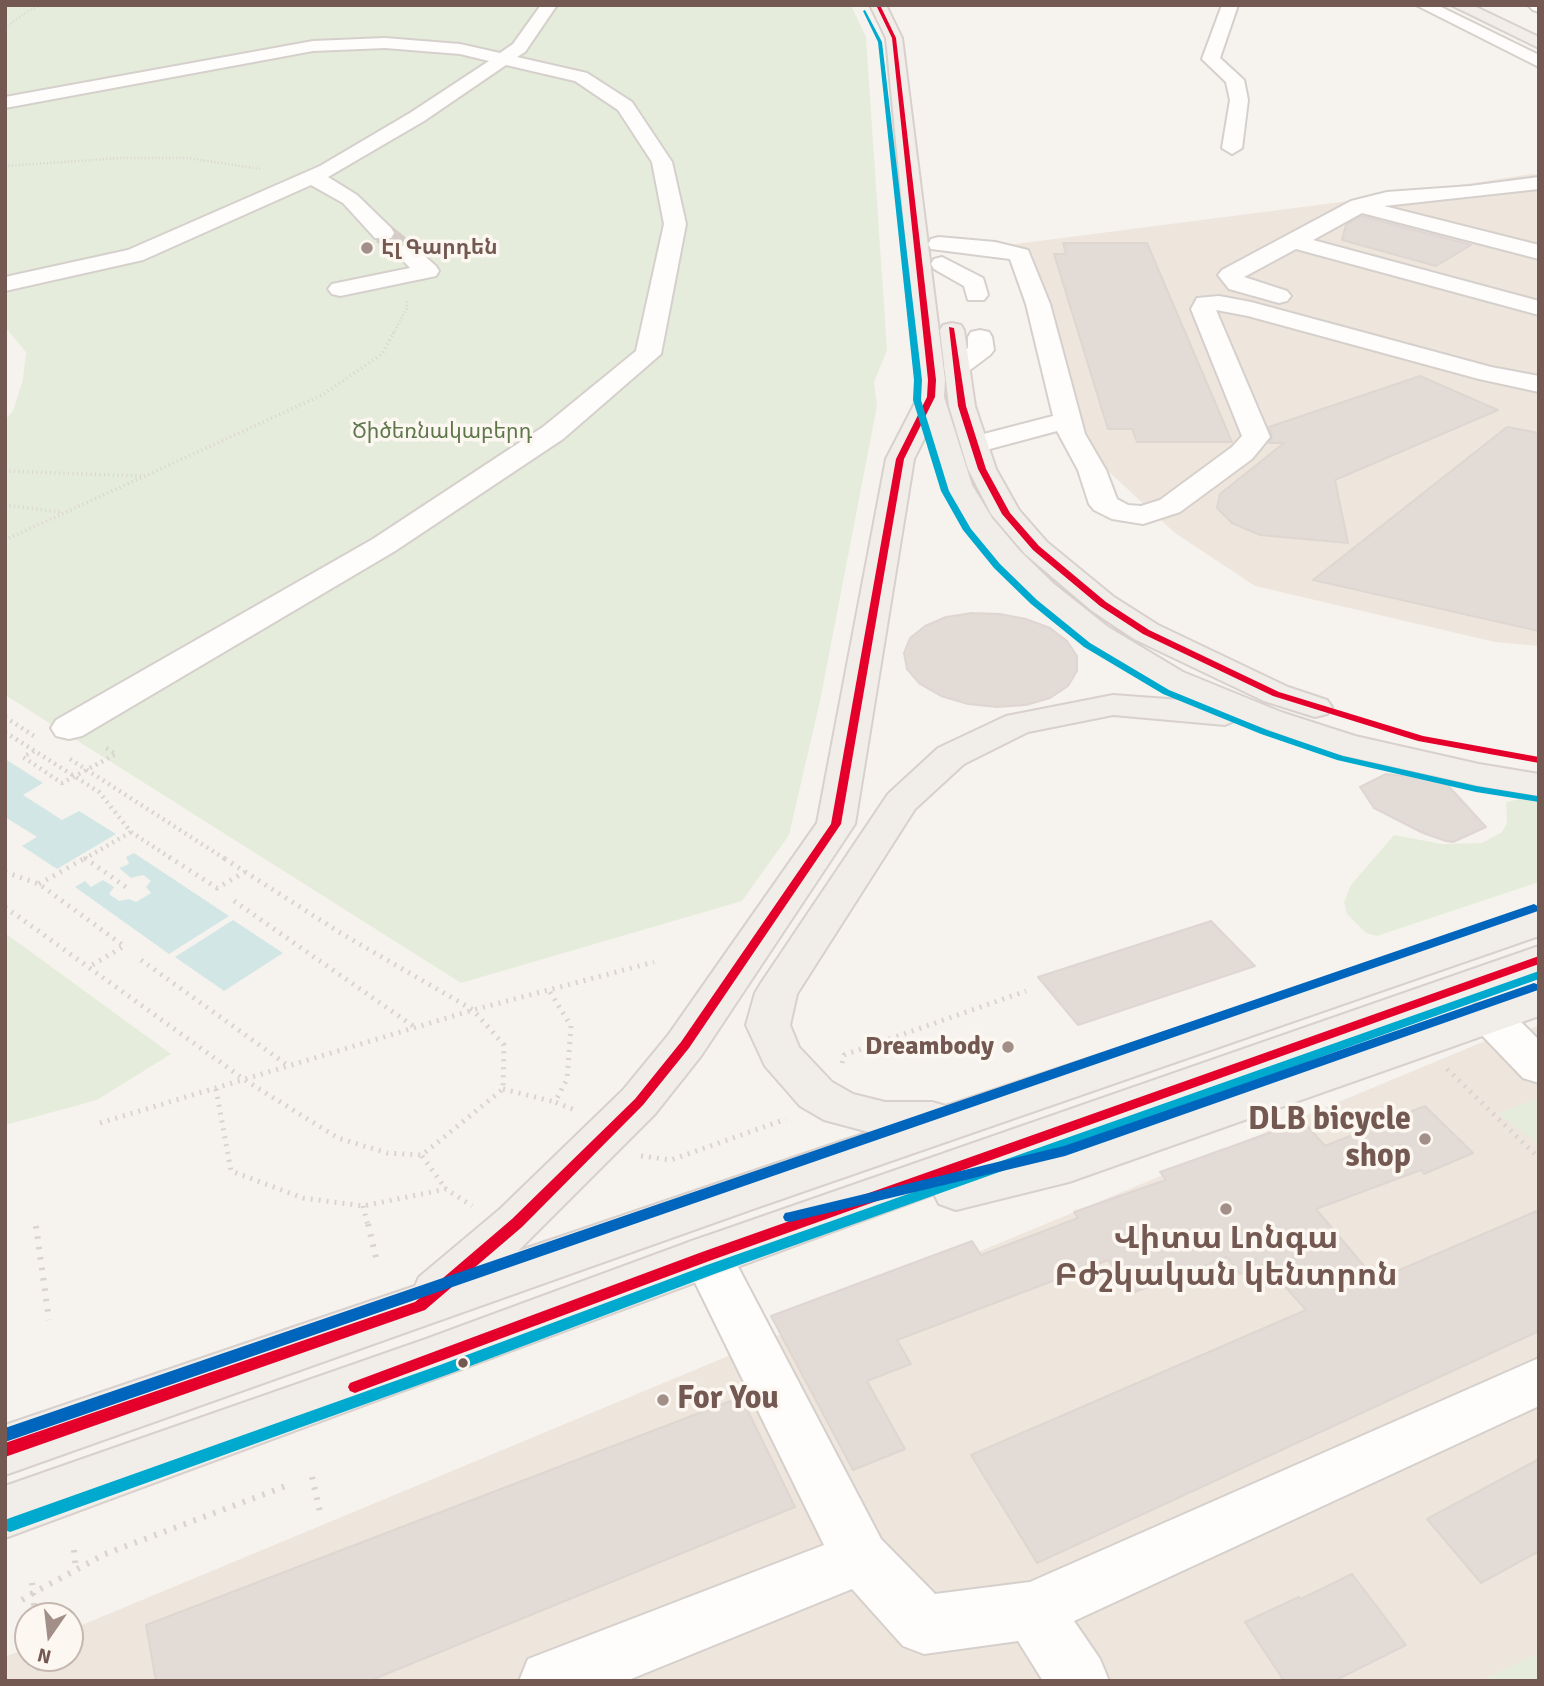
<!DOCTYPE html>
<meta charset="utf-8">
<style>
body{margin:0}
#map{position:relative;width:1544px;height:1686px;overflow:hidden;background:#f6f3ee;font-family:Signika,sans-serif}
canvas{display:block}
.frame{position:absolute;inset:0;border:7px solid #735951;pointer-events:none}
.north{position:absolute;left:14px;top:1602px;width:70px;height:70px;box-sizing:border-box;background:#fdf7f1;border:2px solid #c6b8b1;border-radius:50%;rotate:194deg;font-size:19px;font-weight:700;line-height:28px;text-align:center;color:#735951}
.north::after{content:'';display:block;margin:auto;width:24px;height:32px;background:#a18f88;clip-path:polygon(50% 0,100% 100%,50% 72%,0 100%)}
</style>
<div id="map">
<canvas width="1544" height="1686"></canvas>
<div class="frame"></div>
<div class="north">N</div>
</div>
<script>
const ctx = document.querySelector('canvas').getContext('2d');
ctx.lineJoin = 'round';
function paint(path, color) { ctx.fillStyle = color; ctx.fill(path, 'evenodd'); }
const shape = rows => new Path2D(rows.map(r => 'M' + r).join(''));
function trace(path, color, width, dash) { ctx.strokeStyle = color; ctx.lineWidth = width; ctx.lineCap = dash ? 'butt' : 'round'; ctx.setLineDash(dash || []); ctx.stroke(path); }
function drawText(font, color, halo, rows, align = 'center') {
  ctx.font = font + ' Signika,"Noto Sans Armenian",sans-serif'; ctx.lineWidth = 7; ctx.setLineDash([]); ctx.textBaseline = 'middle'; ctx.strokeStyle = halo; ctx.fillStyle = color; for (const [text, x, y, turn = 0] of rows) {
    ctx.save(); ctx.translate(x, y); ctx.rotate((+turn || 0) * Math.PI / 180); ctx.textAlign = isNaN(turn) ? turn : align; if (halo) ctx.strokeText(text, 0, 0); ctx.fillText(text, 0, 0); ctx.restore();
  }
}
paint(shape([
 [1531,174,1539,175,1539,646,1495,642,1255,586,1175,533,1067,433,1008,245,1403,194],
 [1539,1026,1539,1681,5,1681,5,1657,28,1647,28,1658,70,1658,70,1630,1485,1041]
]), '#eee5dd');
paint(shape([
 [5,5,851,5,866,37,887,350,874,382,877,406,820,701,789,835,742,901,461,983,5,695,5,420,13,411,23,379,26,352,5,327],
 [1520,799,1539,801,1539,882,1377,936,1366,933,1347,914,1344,902,1351,885,1394,835,1442,844,1482,843,1502,832,1507,823,1506,802],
 [5,933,171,1054,97,1100,5,1125],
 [1535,1099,1539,1104,1539,1144,1498,1114],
 [1539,1653,1539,1681,1479,1681]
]), '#e6ecdb');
paint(shape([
 [5,759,43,783,23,795,62,820,79,811,116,834,57,869,22,846,37,837,5,817],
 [134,853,229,916,169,954,75,887,85,881,91,887,103,880,114,887,109,894,119,901,129,899,136,902,151,893,146,887,151,881,143,875,131,878,119,868,129,864,126,857],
 [233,920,283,953,224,991,175,957]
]), '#d2e6e6');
const building = shape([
 [1361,216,1471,245,1436,266,1342,240,1346,225,1361,216],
 [1063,243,1147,243,1232,442,1137,442,1132,429,1108,429,1054,254,1066,254,1063,243],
 [1420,376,1498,410,1335,480,1348,543,1260,535,1232,523,1217,508,1220,494,1284,443,1269,443,1272,436,1269,427,1420,376],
 [1507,427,1539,433,1539,631,1313,580,1507,427],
 [972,613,1000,614,1026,619,1050,628,1067,641,1077,656,1077,671,1068,686,1050,698,1026,705,997,707,968,704,941,696,920,684,907,669,904,653,910,638,925,626,946,617,972,613],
 [1403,772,1444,781,1486,827,1453,842,1446,841,1423,833,1374,808,1360,787,1386,774,1402,776,1403,772],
 [1211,921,1255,966,1078,1025,1038,977,1211,921],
 [1425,1106,1473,1153,1424,1174,1421,1170,1316,1209,1376,1280,1539,1210,1539,1331,1037,1563,971,1455,1306,1310,1265,1264,1240,1274,1227,1257,1132,1293,1108,1260,897,1340,911,1364,867,1381,905,1449,853,1470,771,1316,972,1241,981,1255,1078,1218,1074,1212,1166,1180,1160,1172,1303,1121,1325,1146,1425,1106],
 [741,1397,795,1507,369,1681,156,1681,146,1625,741,1397],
 [1539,1459,1539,1551,1481,1583,1427,1519,1539,1459],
 [1352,1574,1406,1645,1334,1681,1284,1681,1245,1622,1299,1597,1301,1599,1352,1574]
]);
paint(building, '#e3dbd6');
trace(building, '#dfd6d1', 2);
trace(shape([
 [383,233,406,252]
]), '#d5ccc7', 22, [22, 11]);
const minor = shape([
 [541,5,557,5,525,52,517,57,587,73,632,102,672,162,686,224,661,354,563,439,395,551,82,736,69,739,56,736,51,728,56,720,373,539,543,427,636,351,664,224,652,162,618,110,575,81,506,65,424,121,328,177,357,195,391,228,394,233,391,238,375,238,343,203,311,185,143,260,5,291,5,277,128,250,320,166,410,113,489,61,460,54,385,48,313,51,5,108,5,97,313,41,385,38,460,44,500,53,513,44,541,5],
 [1222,5,1238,5,1220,58,1244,80,1248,100,1242,148,1232,154,1222,148,1230,100,1226,82,1202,59,1222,5],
 [1416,5,1437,5,1539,55,1539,67,1416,5],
 [1528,5,1539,5,1539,12,1533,10,1528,5],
 [1539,177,1539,189,1384,206,1539,245,1539,259,1362,213,1313,240,1539,301,1539,315,1296,249,1244,277,1287,291,1291,296,1287,301,1279,303,1229,289,1218,275,1222,270,1351,201,1387,192,1470,186,1539,177],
 [939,237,995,242,1028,250,1050,304,1085,434,1106,470,1117,499,1128,505,1141,506,1160,500,1232,447,1242,436,1191,309,1197,298,1219,296,1251,302,1491,367,1539,376,1539,392,1479,379,1248,316,1216,310,1270,437,1252,459,1180,512,1143,524,1112,519,1094,510,1089,504,1078,470,1057,431,986,450,976,448,972,442,976,436,1053,416,1026,304,1010,259,931,249,928,244,931,239,939,237],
 [406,245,414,247,436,266,439,271,436,276,340,296,332,294,328,289,332,284,410,268,395,252,398,247,406,245],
 [942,257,983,278,988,295,984,300,968,300,964,286,934,269,931,264,934,259,942,257],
 [980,330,989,332,992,337,994,350,990,355,966,373,957,376,948,373,944,368,948,363,968,348,968,337,971,332,980,330],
 [1489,1001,1504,1005,1539,1040,1539,1083,1523,1078,1474,1027,1467,1016,1474,1005,1489,1001],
 [707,1236,725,1242,881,1539,935,1594,1030,1582,1539,1358,1539,1406,1074,1621,1100,1659,1109,1681,1043,1681,1018,1641,924,1654,903,1646,852,1589,626,1681,519,1681,528,1659,824,1545,682,1256,689,1242,707,1236]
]);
const major = shape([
 [870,5,886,5,902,38,945,380,944,397,972,485,992,518,1019,550,1054,584,1108,627,1183,672,1281,712,1355,736,1479,764,1539,774,1539,796,1479,786,1332,753,1239,719,1225,725,1113,715,1028,732,964,764,915,809,797,994,790,1025,799,1047,832,1082,853,1094,885,1102,932,1102,946,1106,1539,908,1539,936,753,1209,5,1475,5,1425,415,1286,419,1277,500,1209,623,1090,669,1034,817,823,886,459,918,397,919,380,886,38,870,5],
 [928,431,944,485,964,522,997,564,1032,598,1084,641,1159,686,1195,701,1113,695,1006,716,938,748,888,794,761,983,755,993,746,1025,765,1066,800,1106,824,1120,869,1132,518,1251,655,1114,701,1056,855,824,914,459,928,431],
 [1451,5,1472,5,1539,37,1539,48,1451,5],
 [952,323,961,325,964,330,975,406,996,469,1019,510,1047,542,1114,597,1158,625,1288,687,1327,700,1332,707,1327,714,1315,717,1264,701,1134,639,1092,611,1025,554,991,514,968,469,949,406,940,330,943,325,952,323],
 [1539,946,1539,975,1077,1143,1539,985,1539,1016,1069,1182,956,1210,939,1204,934,1194,5,1538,5,1486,426,1339,689,1242,1539,946]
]);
trace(minor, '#d6d0cc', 4);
trace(major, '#d8d0cc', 4);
trace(shape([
 [5,28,28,11,42,5]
]), '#dad3d0', 2, [1, 2.5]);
trace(shape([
 [5,166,121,158,188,158,260,169],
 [393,334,407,308,407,301]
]), '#dad3d0', 2.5, [1, 2.5]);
trace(shape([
 [5,471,141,476],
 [5,505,60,512],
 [5,540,322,395,382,354,394,332]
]), '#dad3d0', 3.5, [1, 3.5]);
trace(shape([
 [5,717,34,736],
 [5,732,99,792,131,832,172,859],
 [34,751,23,757,62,783,116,754,104,747],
 [70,759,225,859],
 [84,859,131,832]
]), '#dad3d0', 4.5, [2, 4.5]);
trace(shape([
 [169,857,217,888,245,872],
 [85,858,130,890],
 [5,872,39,884,124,946,89,967],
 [39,884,87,857],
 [234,901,416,1028],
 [5,907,245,1080,338,1138,387,1153,422,1155,503,1089,504,1045,473,1010,339,932,222,857],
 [141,960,290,1067],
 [550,992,571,1026,567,1079,555,1102,575,1110],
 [842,1063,844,1055,1026,991],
 [1447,1069,1539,1158],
 [216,1089,231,1171,303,1198,363,1206,446,1189,472,1206],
 [503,1089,555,1102],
 [100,1123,473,1010,654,962],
 [422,1156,446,1189],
 [641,1156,671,1160,786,1119],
 [363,1206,368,1226]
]), '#dad3d0', 5, [2, 6]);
trace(shape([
 [368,1224,377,1262],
 [36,1226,49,1320],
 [312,1477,320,1512],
 [74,1550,76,1570],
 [22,1600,33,1593,32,1583],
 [35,1616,33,1593,105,1554,286,1486],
 [38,1658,40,1681]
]), '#dad3d0', 6, [2.5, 8]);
paint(minor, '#fefdfc');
paint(major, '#f1ede8');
paint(shape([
 [876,5,880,5,896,38,936,380,935,397,904,459,841,824,689,1048,643,1105,522,1227,425,1310,5,1457,5,1443,415,1302,512,1219,635,1099,681,1042,831,824,896,459,927,397,928,380,892,38,876,5],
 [949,327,954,328,966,406,986,469,1010,513,1039,546,1106,602,1149,630,1279,692,1423,736,1539,757,1539,763,1418,741,1273,696,1143,634,1100,606,1033,550,1002,514,978,469,958,406,949,327],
 [1539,956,1539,964,712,1260,360,1391,355,1393,350,1391,348,1387,350,1383,702,1252,1539,956]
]), '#e4002b');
paint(shape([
 [865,10,882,42,922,380,921,400,949,491,971,529,1000,564,1037,600,1090,643,1169,690,1267,730,1343,756,1476,786,1537,796,1539,796,1539,802,1476,792,1337,760,1261,734,1163,694,1084,647,1031,604,994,568,963,530,941,491,913,400,914,380,878,42,863,11,865,10],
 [1539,971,1539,979,717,1273,449,1374,10,1532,5,1530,5,1520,10,1518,440,1365,707,1265,1539,971]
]), '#00a9ce');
paint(shape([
 [1534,904,1539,907,1538,911,5,1442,5,1428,1534,904],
 [1534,983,1539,985,1538,990,1065,1156,790,1222,785,1221,783,1217,785,1213,790,1212,1064,1146,1534,983]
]), '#0065bd');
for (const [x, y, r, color] of [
 [367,248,7,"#a18f88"],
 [1008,1047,7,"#a18f88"],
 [1425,1139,7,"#a18f88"],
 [1226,1209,7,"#a18f88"],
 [463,1363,6,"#735951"],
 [663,1400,7,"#a18f88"]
]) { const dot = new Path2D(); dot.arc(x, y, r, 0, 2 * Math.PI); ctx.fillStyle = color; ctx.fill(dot); trace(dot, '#fdf7f1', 2.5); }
drawText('bold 21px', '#735951', '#fdf7f1', [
 ["Էլ Գարդեն",381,248]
], 'left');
drawText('21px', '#5d774b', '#fdf7f1', [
 ["Ծիծեռնակաբերդ",442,432]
]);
drawText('bold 26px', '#735951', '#fdf7f1', [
 ["Dreambody",994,1047]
], 'right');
drawText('bold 32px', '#735951', '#fdf7f1', [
 ["DLB bicycle",1411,1121],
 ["shop",1411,1158],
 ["Վիտա Լոնգա",1226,1240,"center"],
 ["Բժշկական կենտրոն",1226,1277,"center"],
 ["For You",677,1400,"left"]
], 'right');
</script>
